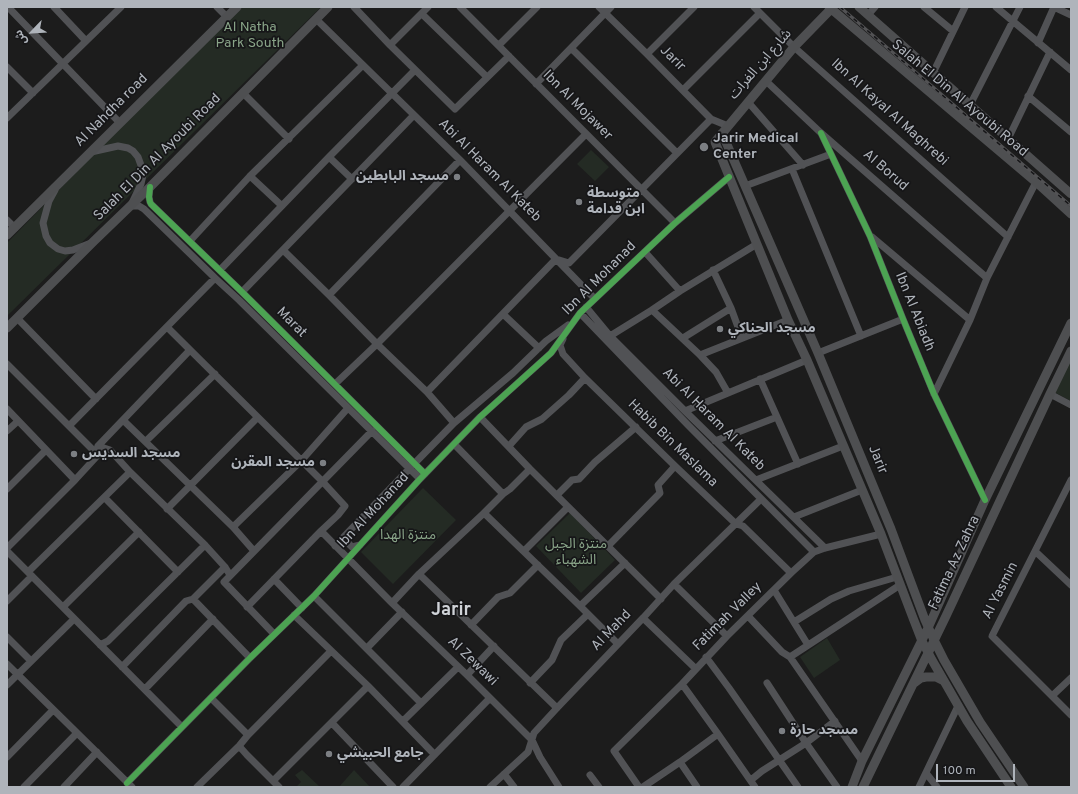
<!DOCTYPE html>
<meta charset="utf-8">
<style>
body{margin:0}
#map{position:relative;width:1078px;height:794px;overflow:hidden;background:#1c1c1c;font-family:Overpass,"Noto Sans Arabic",sans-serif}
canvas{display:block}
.frame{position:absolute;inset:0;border:8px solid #afb4bb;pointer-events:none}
.north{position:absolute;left:12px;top:12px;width:40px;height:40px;-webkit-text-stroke:3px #161618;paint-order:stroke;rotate:245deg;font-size:11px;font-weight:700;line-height:16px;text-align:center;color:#afb4bb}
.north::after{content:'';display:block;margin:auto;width:14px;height:18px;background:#afb4bb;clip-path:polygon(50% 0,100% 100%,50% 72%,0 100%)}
.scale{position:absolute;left:936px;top:764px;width:79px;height:18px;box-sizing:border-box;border:2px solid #afb4bb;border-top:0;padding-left:5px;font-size:12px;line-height:14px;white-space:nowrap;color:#afb4bb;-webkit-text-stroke:3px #161618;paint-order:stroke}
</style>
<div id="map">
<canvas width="1078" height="794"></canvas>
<div class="frame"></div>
<div class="north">ش</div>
<div class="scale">100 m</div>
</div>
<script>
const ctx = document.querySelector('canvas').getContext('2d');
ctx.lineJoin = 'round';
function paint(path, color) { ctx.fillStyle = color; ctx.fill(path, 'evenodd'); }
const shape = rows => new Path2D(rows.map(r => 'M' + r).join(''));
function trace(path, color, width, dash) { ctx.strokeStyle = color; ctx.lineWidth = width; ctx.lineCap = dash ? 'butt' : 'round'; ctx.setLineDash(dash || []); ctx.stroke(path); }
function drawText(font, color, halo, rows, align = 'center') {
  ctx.font = font + ' Overpass,"Noto Sans Arabic",sans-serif'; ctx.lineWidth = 3.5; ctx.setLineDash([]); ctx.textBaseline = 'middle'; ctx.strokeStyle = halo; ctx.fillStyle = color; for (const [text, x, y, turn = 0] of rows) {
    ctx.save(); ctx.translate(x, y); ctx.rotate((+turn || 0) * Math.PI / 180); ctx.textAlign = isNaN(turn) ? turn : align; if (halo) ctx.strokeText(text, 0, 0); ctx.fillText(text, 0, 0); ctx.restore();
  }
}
paint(shape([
 [238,7,321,7,7,316,7,243],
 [591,150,609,167,595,181,577,164],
 [1071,359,1071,401,1054,392],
 [423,488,456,520,393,584,361,552],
 [570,513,615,560,581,593,536,546],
 [827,638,840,660,814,678,800,657],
 [302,770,320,787,296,787,301,782,295,775],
 [354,770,370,787,339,787]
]), '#242b24');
trace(shape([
 [8,7,120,123],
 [54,7,86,41],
 [217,7,227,17],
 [354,7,390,45,455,109,509,56],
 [460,7,675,223],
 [599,7,647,54,711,119,728,126],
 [754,7,794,47,1008,237],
 [924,7,953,31],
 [996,7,1071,70],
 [1054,7,1071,15],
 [422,14,487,77],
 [868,15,875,7],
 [316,19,460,160,594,298],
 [1038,43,1054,7],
 [390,45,428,7],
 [499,45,537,7],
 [571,48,677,153],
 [647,54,694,7],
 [7,67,33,93],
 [933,73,965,7],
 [766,81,821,133,987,278],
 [536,84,611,7],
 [683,90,760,13],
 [243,93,289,139],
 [1028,96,1071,132],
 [748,102,803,165],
 [970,105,1020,7],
 [7,118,121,7],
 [821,133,870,236,903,319,934,394,985,500],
 [1008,139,1050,52],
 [91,152,118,146,128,148,133,151,138,157,142,168,143,175,141,184,132,203],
 [329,157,352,179],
 [792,169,861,336],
 [250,176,281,205],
 [745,186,831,154],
 [150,187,149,197,150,202,151,204,242,292,425,474],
 [55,190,49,201,43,223,46,236,50,243,58,249,65,251,73,250,91,243],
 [130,206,139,206,144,209,215,278,239,300,420,479],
 [7,220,15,228],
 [872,237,970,320],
 [190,241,250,176,363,65],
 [283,250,329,295,377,344,427,392,454,423],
 [645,252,680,291],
 [220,270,329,157,415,70],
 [713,270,731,308,742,338],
 [242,292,414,115],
 [329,295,460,160],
 [586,307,610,336,685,411,825,548],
 [652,310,700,355,716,372,728,393],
 [580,313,688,425,814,552],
 [503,314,539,348],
 [17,318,96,399],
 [167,327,322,481,345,506,338,515,321,531,247,607],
 [610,336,652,310,680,291,757,244],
 [683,338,731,308],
 [563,339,560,345,563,354,585,378,675,466,736,524,743,526,791,573],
 [190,350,98,446,110,450,130,472,205,545,225,567,230,575],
 [818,353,903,319],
 [700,355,788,320],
 [7,364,98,455],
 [760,379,798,464],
 [335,384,377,344,586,134],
 [427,392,556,259,569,263,711,119],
 [934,394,970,320,987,278,1036,182],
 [1050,394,1071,405],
 [7,409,75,480],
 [685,411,807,360],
 [480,417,530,469,661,599],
 [123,420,233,527,254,551],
 [69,426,215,278],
 [7,431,18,421],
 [146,441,215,374],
 [715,441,777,417],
 [454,444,503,494],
 [509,446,526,427,542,419,569,395,585,378],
 [756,480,843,446],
 [1071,480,992,636,1071,715],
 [7,489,46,450],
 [557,495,572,480,579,479,595,462,636,427],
 [105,498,178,572],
 [167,509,257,418],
 [484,513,580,606,618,644],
 [794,517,862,490],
 [233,527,301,461,348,408],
 [321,531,392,603,467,675,532,740,540,757,559,787],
 [347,534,348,543,352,547,360,545],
 [335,546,409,469,454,423,513,373,546,341,568,325],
 [608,546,660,493,658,485,675,466],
 [7,548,75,480,98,455,98,446],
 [7,551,182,727],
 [524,551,568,507],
 [1036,552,1071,585],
 [28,572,130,472],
 [419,574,557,708],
 [274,579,302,608],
 [674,584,727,636],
 [774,590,808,645],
 [314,596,421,703],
 [193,599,250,658],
 [7,601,32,576],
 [392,603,419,574,484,513,503,494,510,489,530,469],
 [580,606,625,563],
 [63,607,139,532],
 [294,615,368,686,434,754],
 [748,616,782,652,790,657,862,761],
 [643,618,696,669],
 [794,622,831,599,849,591,897,577],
 [471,625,498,597,510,593,538,565],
 [274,634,224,582,372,431],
 [7,637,31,661],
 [100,645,108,641,205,545],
 [367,648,402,612],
 [706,657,729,688,798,787],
 [790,657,900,585],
 [7,664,132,787],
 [122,667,186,601,193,599,225,567],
 [467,675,494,646],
 [530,683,552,660,561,640,588,614],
 [767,683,806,743,837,787],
 [682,684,718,734,755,787],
 [7,685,74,619],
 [145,689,213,619],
 [1052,696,1071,678],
 [211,698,248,735],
 [403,721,458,667],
 [332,723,393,787],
 [239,746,247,755,279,787],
 [7,757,53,710],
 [680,762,697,787],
 [926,773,937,787],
 [504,774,514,787],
 [590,775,599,787],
 [751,780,762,771,806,743,835,721],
 [273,781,368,686],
 [127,783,250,658,314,596,420,479,480,417,551,353,580,313,675,223,729,177],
 [24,787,77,733],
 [64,787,97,752],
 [197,787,239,746,248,735,331,651],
 [403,787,490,698],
 [490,787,528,752,534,733,557,708,643,618,674,584,761,499],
 [639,787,614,751,682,684,727,636,791,573,814,552,825,548,881,534],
 [643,787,680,762,718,734],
 [919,787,958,706]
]), '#515255', 7);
trace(shape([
 [829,7,1036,182,1071,214],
 [859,7,1071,194],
 [831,9,794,47,715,142,788,320,807,360,881,534,913,618,922,641,932,660,967,721,1011,787],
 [722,133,818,353,891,529,925,620,934,640,944,660,980,722,1024,787],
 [7,235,237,7],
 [7,328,93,242,150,187,328,7],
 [913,684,921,678,926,677,936,677,944,681],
 [852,787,862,761,928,628,985,500,1071,323],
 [863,787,946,616,1050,394,1071,351]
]), '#4e4f51', 9);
const rail = shape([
 [840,7,1071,206]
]);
trace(rail, '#525254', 3);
trace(rail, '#161618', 1.5, [4.5]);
trace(shape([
 [821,133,870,236,903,319,934,394,985,500],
 [150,187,149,197,150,202,151,204,242,292,425,474],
 [127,783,250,658,314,596,420,479,480,417,551,353,580,313,675,223,729,177]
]), '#4ca352', 6);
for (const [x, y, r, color] of [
 [704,147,5,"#7c7f83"],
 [457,177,4,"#7c7f83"],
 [579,202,4,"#7c7f83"],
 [720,329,4,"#7c7f83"],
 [74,454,4,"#7c7f83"],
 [323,463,4,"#7c7f83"],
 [782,731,4,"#7c7f83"],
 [329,754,4,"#7c7f83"]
]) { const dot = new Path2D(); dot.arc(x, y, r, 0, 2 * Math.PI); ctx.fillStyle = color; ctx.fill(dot); trace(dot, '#161618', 1.5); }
drawText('14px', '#89a488', '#161618', [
 ["Al Natha",250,28],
 ["Park South",250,44],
 ["منتزة الهدا",408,536],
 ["منتزة الجبل",576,545],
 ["الشهباء",576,561]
]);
drawText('14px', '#afb4bb', '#161618', [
 ["Jarir",672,59,45],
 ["شارع ابن الفرات",761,65,-49],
 ["Salah El Din Al Ayoubi Road",959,99,40],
 ["Ibn Al Mojawer",577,106,45],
 ["Al Nahdha road",112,111,-45],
 ["Ibn Al Kayal Al Maghrebi",889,113,42],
 ["Salah El Din Al Ayoubi Road",158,158,-45],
 ["Abi Al Haram Al Kateb",489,171,45],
 ["Al Borud",885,171,41],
 ["Ibn Al Mohanad",600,279,-45],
 ["Ibn Al Abiadh",914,312,68],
 ["Marat",291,323,45],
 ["Abi Al Haram Al Kateb",713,420,45],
 ["Habib Bin Maslama",672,444,44],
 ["Jarir",877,460,67],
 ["Ibn Al Mohanad",374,511,-47],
 ["Fatima Az Zahra",955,563,-65],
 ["Al Yasmin",1001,591,-63],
 ["Fatimah Valley",728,617,-45],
 ["Al Mahd",612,631,-46],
 ["Al Zewawi",472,662,44]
]);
drawText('bold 14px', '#afb4bb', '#161618', [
 ["Jarir Medical",713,139],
 ["Center",713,155],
 ["مسجد البابطين",449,177,"right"],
 ["متوسطة",587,194],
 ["ابن قدامة",587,210],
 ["مسجد الحناكي",728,329],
 ["مسجد السديس",82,454],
 ["مسجد المقرن",315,463,"right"],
 ["مسجد حارة",790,731],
 ["جامع الحبيشي",337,754]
], 'left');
drawText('bold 18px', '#d0d3d8', '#161618', [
 ["Jarir",451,611]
]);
</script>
